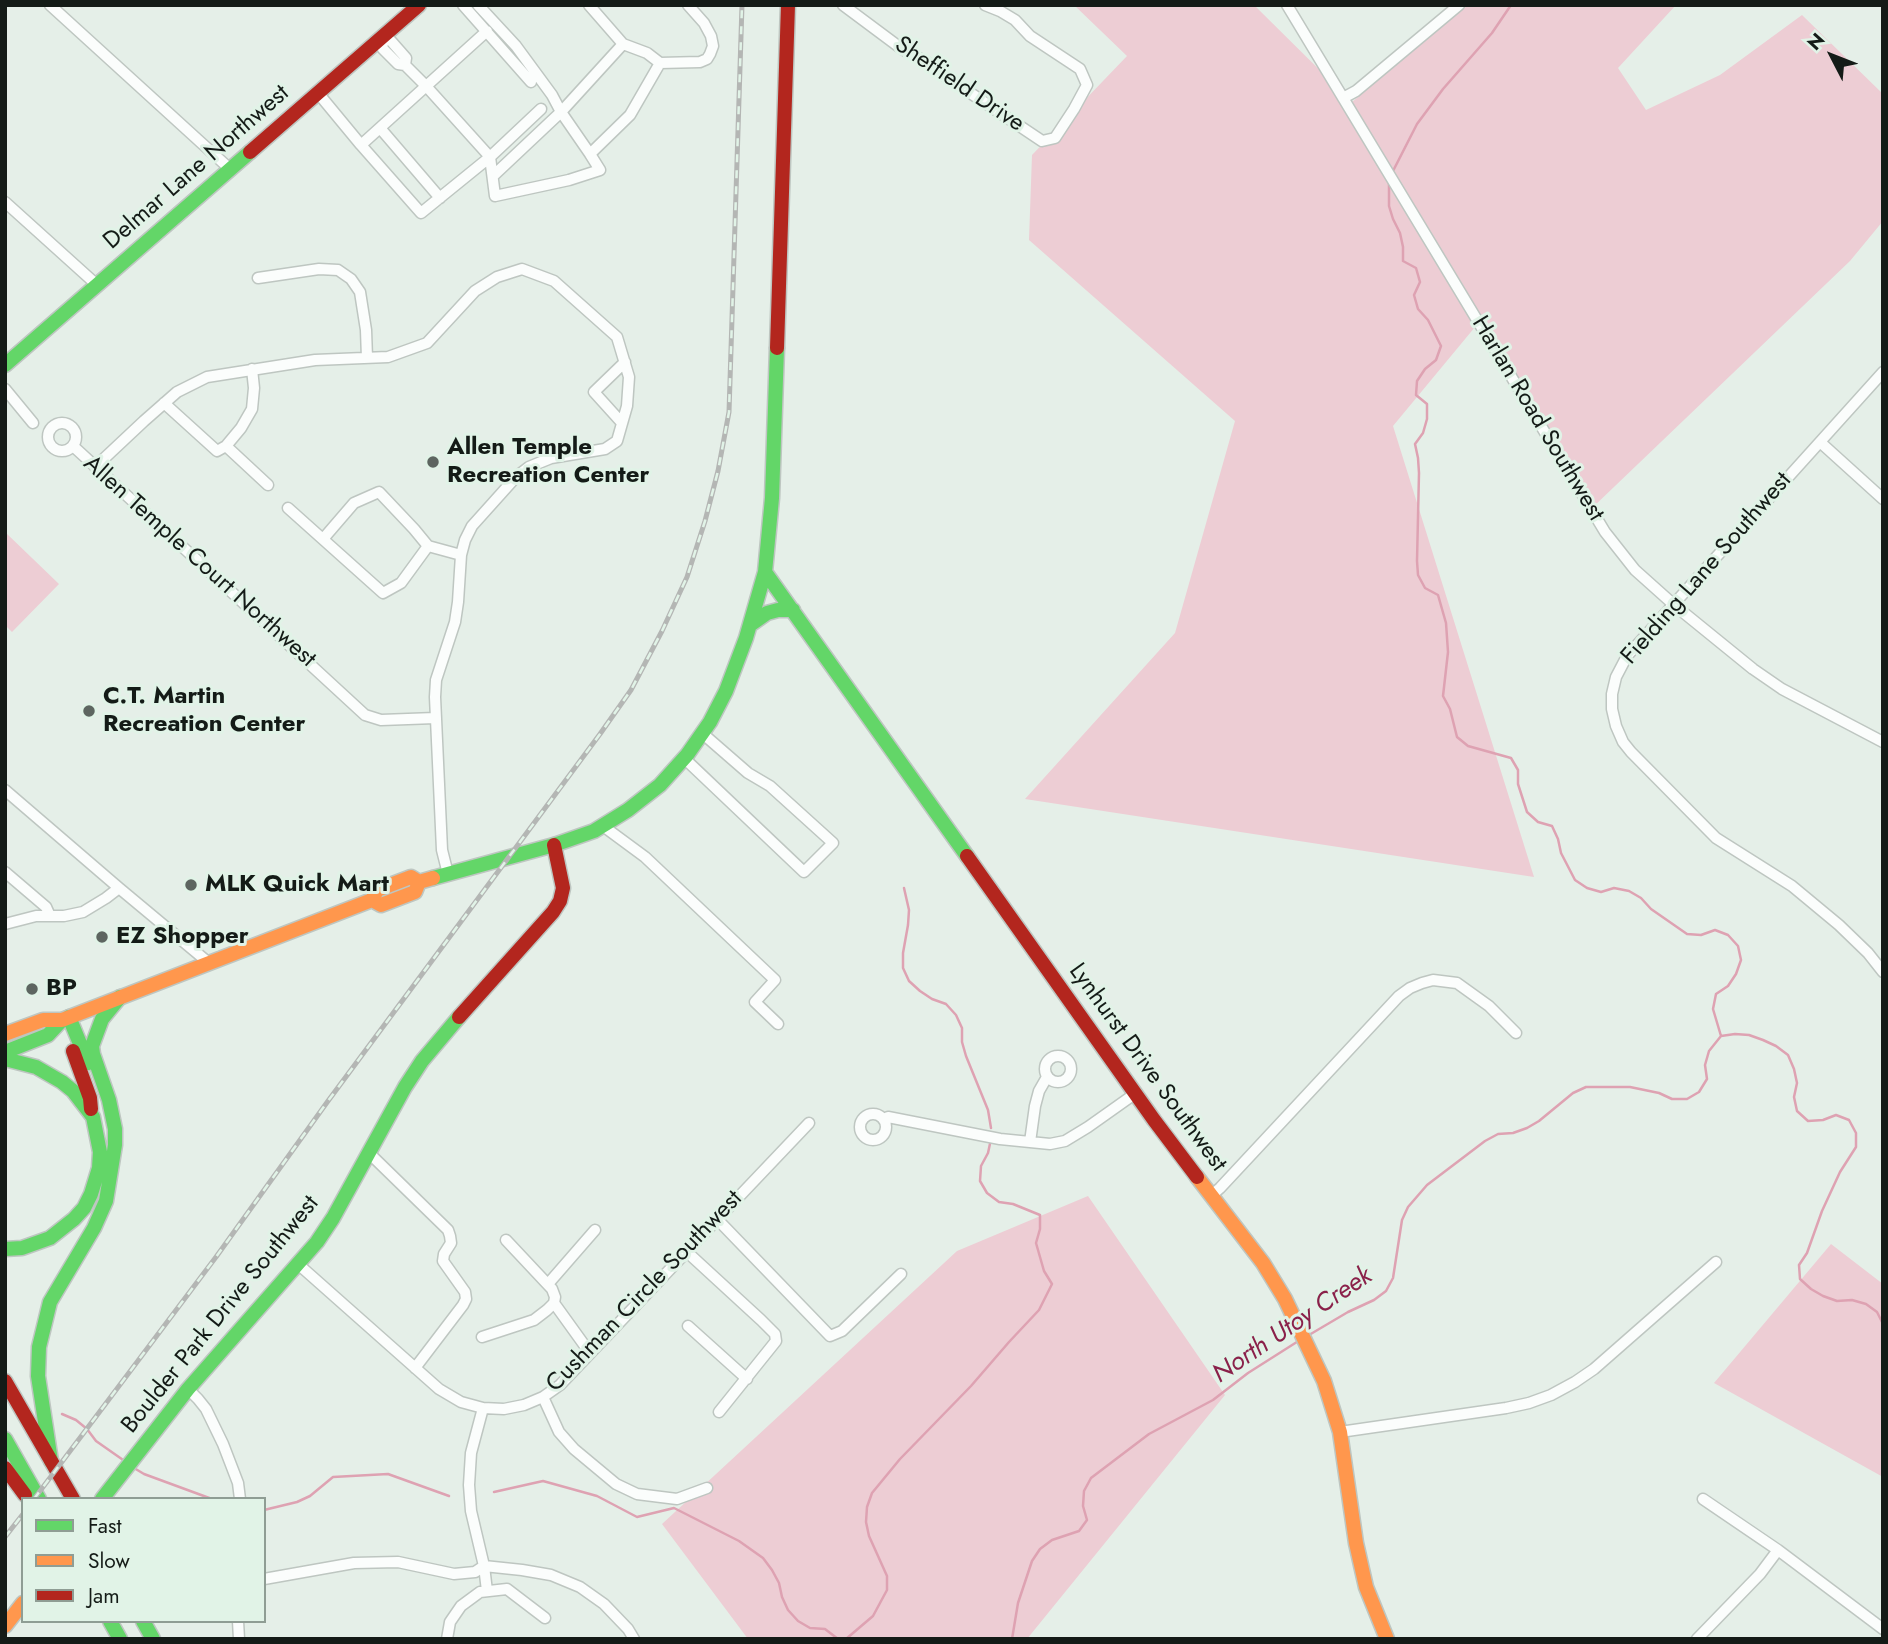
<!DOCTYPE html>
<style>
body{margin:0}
#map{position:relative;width:1888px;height:1644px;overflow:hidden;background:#e5efe8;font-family:Jost,sans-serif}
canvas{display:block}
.frame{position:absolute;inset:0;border:7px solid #141b17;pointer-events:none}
.legend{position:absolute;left:21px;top:1497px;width:245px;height:126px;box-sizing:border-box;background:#e1f3e7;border:2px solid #8f9d94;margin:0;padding:9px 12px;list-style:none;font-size:21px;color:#141b17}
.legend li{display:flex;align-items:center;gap:14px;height:35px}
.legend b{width:35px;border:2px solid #8f9d94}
.north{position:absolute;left:1797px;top:21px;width:70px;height:70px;-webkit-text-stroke:5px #e1f3e7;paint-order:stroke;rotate:312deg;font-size:19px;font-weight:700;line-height:28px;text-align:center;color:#141b17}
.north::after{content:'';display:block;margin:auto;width:24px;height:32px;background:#141b17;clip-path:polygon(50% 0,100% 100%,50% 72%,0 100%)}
</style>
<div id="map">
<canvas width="1888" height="1644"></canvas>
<div class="frame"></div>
<ul class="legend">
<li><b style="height:9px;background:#63d668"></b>Fast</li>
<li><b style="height:9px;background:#ff974d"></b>Slow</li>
<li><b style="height:9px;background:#b3261e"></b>Jam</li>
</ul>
<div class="north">N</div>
</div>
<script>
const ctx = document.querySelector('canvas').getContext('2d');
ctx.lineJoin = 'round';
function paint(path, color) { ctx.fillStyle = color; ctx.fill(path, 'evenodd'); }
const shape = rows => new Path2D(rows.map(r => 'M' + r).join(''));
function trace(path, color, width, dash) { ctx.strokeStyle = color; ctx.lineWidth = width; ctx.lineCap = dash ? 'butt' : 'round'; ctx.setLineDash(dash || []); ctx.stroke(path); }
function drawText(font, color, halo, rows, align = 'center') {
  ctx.font = font + ' Jost,sans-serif'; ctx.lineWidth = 6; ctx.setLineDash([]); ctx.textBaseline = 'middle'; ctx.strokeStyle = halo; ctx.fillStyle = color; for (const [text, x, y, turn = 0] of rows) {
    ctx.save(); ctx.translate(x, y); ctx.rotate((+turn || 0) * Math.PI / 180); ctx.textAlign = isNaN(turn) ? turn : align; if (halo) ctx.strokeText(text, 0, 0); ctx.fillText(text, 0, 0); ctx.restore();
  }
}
paint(shape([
 [1074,5,1254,5,1352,102,1468,5,1676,5,1618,68,1646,110,1720,75,1802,15,1883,94,1883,221,1850,261,1591,509,1480,321,1393,426,1534,877,1025,799,1175,633,1235,421,1029,240,1032,155,1127,56],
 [5,532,59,584,12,632,5,625],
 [1088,1196,1225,1395,1027,1639,748,1639,662,1524,957,1251],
 [1831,1244,1883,1284,1883,1477,1714,1383]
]), '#edcdd4');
trace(shape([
 [1392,173,1417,124,1443,89,1492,33,1511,5],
 [1389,182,1389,206,1393,219,1400,233,1403,247,1403,261,1416,268,1420,282,1414,295,1418,309,1428,320,1441,346,1436,360,1425,369,1417,381,1416,395,1427,404,1427,419,1423,433,1415,444,1418,458,1419,473,1417,561,1418,575,1425,588,1438,595,1446,623,1448,652,1443,696,1450,709,1457,737,1468,746,1511,758,1518,770,1518,784,1527,812,1538,822,1552,826,1558,839,1561,853,1575,880,1587,888,1601,892,1614,888,1629,891,1641,898,1651,909,1687,934,1701,935,1715,930,1728,935,1738,946,1741,960,1736,974,1728,986,1716,994,1713,1009,1721,1036],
 [904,888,909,910,908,925,903,953,903,968,909,981,920,991,932,999,946,1004,956,1015,962,1028,962,1042,966,1056,988,1110,991,1128],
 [1309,1335,1348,1312,1374,1300,1386,1291,1393,1278,1402,1220,1408,1207,1427,1185,1485,1141,1498,1134,1513,1133,1527,1128,1539,1121,1573,1093,1586,1087,1630,1087,1659,1093,1672,1099,1687,1099,1699,1092,1707,1079,1705,1065,1709,1051,1721,1036,1735,1034,1749,1035,1763,1040,1776,1046,1788,1055,1794,1069,1797,1083,1794,1097,1797,1111,1808,1121,1823,1120,1836,1115,1849,1120,1856,1133,1856,1147,1840,1172,1822,1211,1807,1253,1799,1265,1800,1279,1811,1289,1823,1296,1837,1301,1852,1300,1866,1304,1877,1312,1883,1324],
 [62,1414,76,1420,87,1429,96,1441,126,1462],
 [134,1468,144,1474,212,1499],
 [494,1492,543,1481,597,1496,637,1517,674,1508,739,1541,763,1558,772,1570,779,1583,782,1597,788,1610,798,1621,810,1628,825,1629,838,1639],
 [264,1510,297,1502,310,1496,333,1477,388,1474,449,1496],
 [846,1639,873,1616,887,1590,887,1576,869,1536,866,1522,867,1507,872,1493,900,1459,971,1386,1009,1342,1039,1310,1052,1284,1044,1271,1036,1243,1040,1229,1040,1215,1013,1204,999,1202,987,1193,980,1181,981,1166,988,1153,991,1139],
 [1012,1639,1018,1603,1032,1561,1040,1549,1052,1540,1079,1531,1087,1520,1083,1506,1084,1491,1091,1478,1149,1434,1213,1400,1248,1373,1300,1340]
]), '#dea2b2', 2.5);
const street = shape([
 [50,5,230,169],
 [463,5,531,82],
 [478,5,516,46,552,95,561,112,590,154,630,115,660,63,700,62,707,59,710,54,713,46,711,36,704,23,688,5],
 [589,5,623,44,647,53,660,63],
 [843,5,902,49,932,65,945,76,1042,141,1055,138,1074,109,1087,85,1080,69,1030,36,1015,20,1000,11,985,5],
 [1287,5,1605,532,1635,570,1673,604,1753,669,1782,689,1883,742],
 [405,65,406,58,391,41,381,38,383,49,398,64,405,65,426,86,490,157,495,196,569,180,600,170,590,154],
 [318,93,361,145,421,213,490,157,541,109],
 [1343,98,1356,91,1459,5],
 [380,128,440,198],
 [361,145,487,31],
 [493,176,561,112,623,44],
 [5,202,97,285],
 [258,278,319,269,338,270,351,279,360,292,366,330,367,358],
 [1883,372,1627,656,1616,677,1612,694,1612,709,1616,726,1623,742,1631,752,1716,838,1792,886,1839,925,1868,953,1883,972],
 [5,389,33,423],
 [164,403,217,451,226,446,268,485],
 [622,423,594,392,625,362],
 '48 437a14 14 0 1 1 28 0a14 14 0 1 1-28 0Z',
 [1820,442,1883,499],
 [73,446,365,715,381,720,435,718],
 [226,446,241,428,252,409,254,388,252,369],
 [95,467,144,421,177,392,207,377,315,360,388,357,427,343,475,291,497,277,522,269,554,281,617,337,629,377,627,406,617,441,605,449,551,458,529,467,516,477,472,526,465,540,461,555,458,602,455,622,436,680,435,697,442,850,448,874],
 [288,508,383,593,401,583,428,546],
 [323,539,354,503,379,492,414,529,428,546],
 [428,546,461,555],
 [684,758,804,872,833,843,770,786,748,773,702,733],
 [5,790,119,888,209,963],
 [603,826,645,857,775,980,755,1002,778,1024],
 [5,872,46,907,50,916],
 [5,924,36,916,64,916,83,912,106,898,119,888],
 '1045 1069a13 13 0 1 1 26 0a13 13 0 1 1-26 0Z',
 '860 1127a13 13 0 1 1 26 0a13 13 0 1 1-26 0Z',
 [884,1119,888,1117,1000,1139,1050,1144,1065,1141,1088,1127,1136,1093],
 [1030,1142,1035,1106,1039,1091,1047,1077],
 [369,1153,448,1230,450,1236,451,1243,444,1254,443,1261,465,1292,466,1299,463,1305,415,1368],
 [1212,1195,1220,1188,1399,996,1410,988,1422,983,1433,980,1457,983,1489,1006,1516,1033],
 [717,1219,830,1336,842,1331,901,1274],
 [687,1252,761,1320,775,1334,776,1341,719,1412],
 [298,1264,439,1389,461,1402,483,1408,504,1409,524,1405,543,1397,560,1385,809,1123],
 [548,1284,595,1230],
 [554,1303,590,1353],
 [688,1326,747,1379],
 [482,1337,534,1320,547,1310,554,1303,555,1297,552,1289,506,1240],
 [188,1389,198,1399,206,1409,223,1444,238,1483,240,1499],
 [543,1397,559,1432,574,1449,616,1484,637,1494,677,1499,707,1488],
 [483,1408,471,1453,469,1485,471,1511,484,1566,487,1591],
 [1340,1432,1506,1408,1529,1403,1551,1395,1575,1382,1594,1369,1716,1262],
 [1703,1499,1778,1550,1883,1629],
 [264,1579,354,1563,398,1562,454,1574,475,1572,484,1566,522,1570,551,1575,580,1587,604,1604,628,1629,634,1639],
 [238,1621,239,1639],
 [447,1639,450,1622,461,1606,480,1592,507,1589,545,1618],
 [1697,1639,1760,1574,1778,1550]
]);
const fast = shape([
 [5,365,250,152],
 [765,572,967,856],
 [750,625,767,613,778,610,793,610],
 [433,878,554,845,594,831,628,810,660,785,687,755,710,722,726,691,746,638,765,572,772,498,777,348],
 [69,1017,88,1063],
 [5,1052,48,1035,62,1020],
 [5,1059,36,1067,62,1082,73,1091,93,1117,100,1152,99,1168,91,1194,84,1208,74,1219,50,1238,22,1248,5,1249],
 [5,1439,39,1499],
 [51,1461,38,1376,39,1347,50,1302,94,1228,106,1201,115,1145,115,1129,109,1100,93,1054,92,1046,102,1019,120,997],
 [102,1499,188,1389,317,1242,333,1218,405,1087,422,1061,459,1017],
 [110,1621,120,1639],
 [143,1621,153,1639]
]);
const slow = shape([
 [372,900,381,905,415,892,419,882],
 [5,1034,43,1020,62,1020,372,900,377,890,411,877,419,882,433,878],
 [1197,1177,1263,1263,1285,1299,1324,1381,1340,1432,1356,1543,1366,1587,1387,1639],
 [5,1626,23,1603]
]);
const jam = shape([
 [250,152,419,5],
 [777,348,788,5],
 [967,856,1154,1120,1197,1177],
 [459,1017,553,912,560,901,563,888,554,845],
 [73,1051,90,1098,91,1109],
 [5,1381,73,1499],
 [5,1468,25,1495]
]);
trace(street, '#bec6c1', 13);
trace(fast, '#bec6c1', 17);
trace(slow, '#bec6c1', 17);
trace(jam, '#bec6c1', 17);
trace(street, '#fbfdfc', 10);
trace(fast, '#63d668', 14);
trace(slow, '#ff974d', 14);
trace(jam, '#b3261e', 14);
const rail = shape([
 [34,1499,216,1257,328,1101,600,734,631,690,662,631,687,577,705,521,718,471,729,412,742,5],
 [5,1537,23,1514]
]);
trace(rail, '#b4b6b4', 5);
trace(rail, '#e1f3e7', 2.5, [8]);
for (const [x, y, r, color] of [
 [433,462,7,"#5d6560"],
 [89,711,7,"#5d6560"],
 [191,885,7,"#5d6560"],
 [102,937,7,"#5d6560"],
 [32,989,7,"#5d6560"]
]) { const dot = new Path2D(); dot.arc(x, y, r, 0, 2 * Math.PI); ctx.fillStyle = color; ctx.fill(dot); trace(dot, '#e1f3e7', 2.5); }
drawText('24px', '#141b17', '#e1f3e7', [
 ["Sheffield Drive",959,85,34],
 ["Delmar Lane Northwest",197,168,-41],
 ["Harlan Road Southwest",1537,419,59],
 ["Allen Temple Court Northwest",199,562,42],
 ["Fielding Lane Southwest",1707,569,-49],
 ["Lynhurst Drive Southwest",1147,1068,54],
 ["Cushman Circle Southwest",645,1292,-46],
 ["Boulder Park Drive Southwest",221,1315,-51]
]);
drawText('bold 24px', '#141b17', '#e1f3e7', [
 ["Allen Temple",447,448],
 ["Recreation Center",447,476],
 ["C.T. Martin",103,697],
 ["Recreation Center",103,725],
 ["MLK Quick Mart",205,885],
 ["EZ Shopper",116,937],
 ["BP",46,989]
], 'left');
drawText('italic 26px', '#8a214a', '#e1f3e7', [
 ["North Utoy Creek",1293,1326,-34]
]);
</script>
